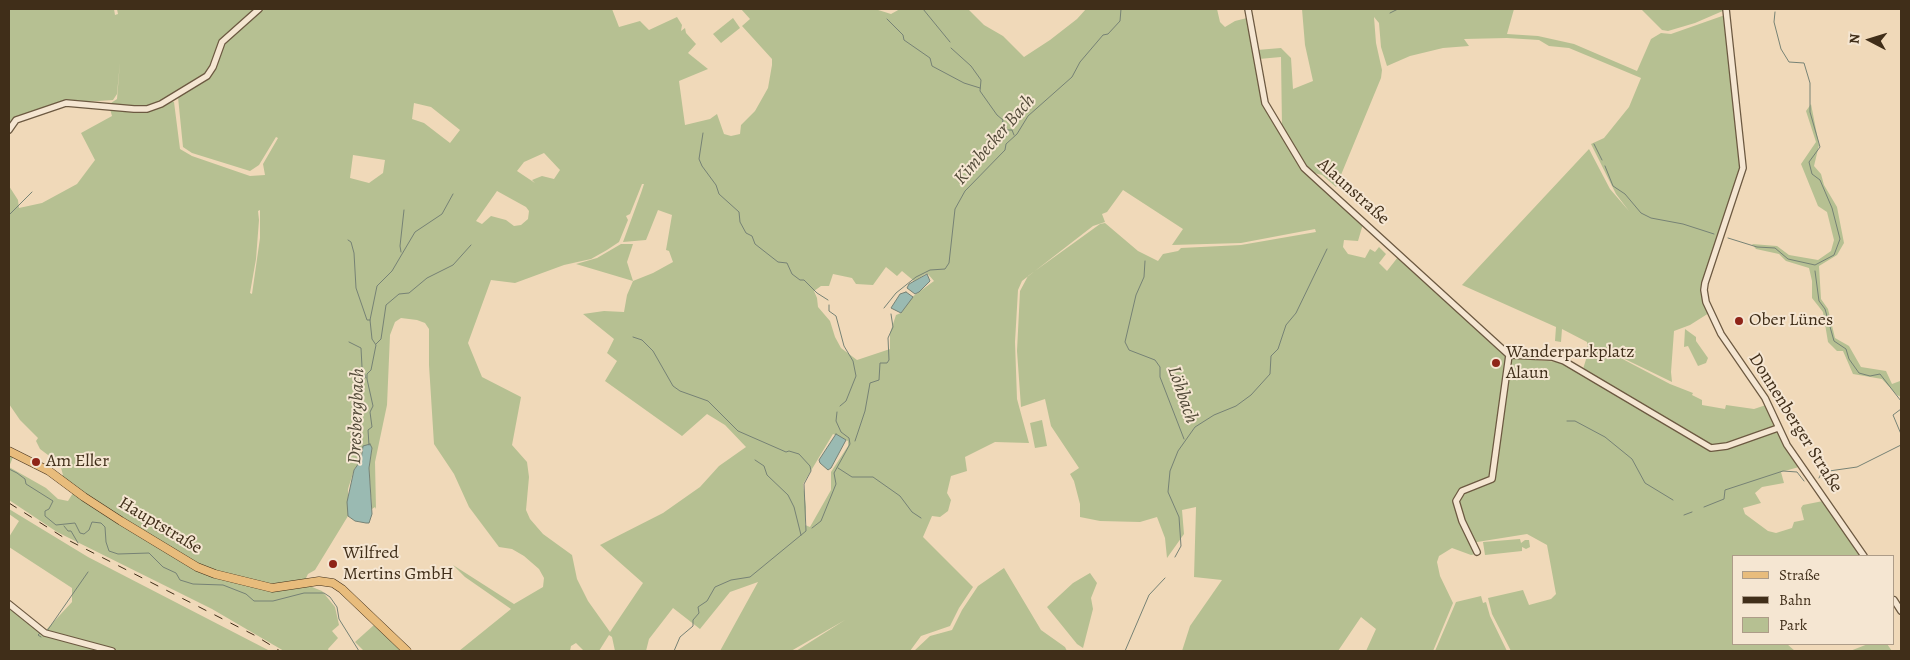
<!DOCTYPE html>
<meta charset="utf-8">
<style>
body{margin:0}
#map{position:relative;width:1910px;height:660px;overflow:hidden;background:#f0d9b9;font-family:Alegreya,serif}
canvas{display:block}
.frame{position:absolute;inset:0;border:10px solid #402e19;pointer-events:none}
.legend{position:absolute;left:1732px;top:555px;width:162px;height:90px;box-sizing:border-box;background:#f5e6d2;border:1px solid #ad9c88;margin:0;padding:6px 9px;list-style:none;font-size:15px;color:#402e19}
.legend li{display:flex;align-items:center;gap:10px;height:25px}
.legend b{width:25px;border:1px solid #ad9c88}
.north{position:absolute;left:1845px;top:15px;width:50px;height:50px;-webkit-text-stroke:4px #f5e6d2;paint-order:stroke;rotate:275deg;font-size:14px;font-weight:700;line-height:20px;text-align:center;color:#402e19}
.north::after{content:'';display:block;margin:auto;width:18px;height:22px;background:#402e19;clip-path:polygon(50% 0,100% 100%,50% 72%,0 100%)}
</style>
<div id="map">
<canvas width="1910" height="660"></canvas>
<div class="frame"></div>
<ul class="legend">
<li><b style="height:6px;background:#e8bc7c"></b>Straße</li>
<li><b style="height:6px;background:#402e19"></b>Bahn</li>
<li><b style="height:14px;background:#b6c092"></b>Park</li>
</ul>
<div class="north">N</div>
</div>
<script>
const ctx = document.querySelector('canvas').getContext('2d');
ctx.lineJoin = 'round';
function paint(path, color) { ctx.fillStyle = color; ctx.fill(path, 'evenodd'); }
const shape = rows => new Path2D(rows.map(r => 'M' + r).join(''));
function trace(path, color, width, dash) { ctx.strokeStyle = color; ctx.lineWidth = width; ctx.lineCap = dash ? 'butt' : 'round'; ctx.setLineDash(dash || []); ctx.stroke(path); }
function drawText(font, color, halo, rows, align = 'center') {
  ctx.font = font + ' Alegreya,serif'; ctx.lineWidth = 4; ctx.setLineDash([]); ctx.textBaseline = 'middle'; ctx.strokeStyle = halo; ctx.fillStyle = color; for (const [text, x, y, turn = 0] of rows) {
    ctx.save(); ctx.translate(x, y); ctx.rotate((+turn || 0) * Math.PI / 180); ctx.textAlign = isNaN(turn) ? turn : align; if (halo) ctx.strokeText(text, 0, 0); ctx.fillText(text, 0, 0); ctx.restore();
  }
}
paint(shape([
 [9,9,114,9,115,15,118,14,117,9,612,9,619,27,640,21,649,30,677,17,682,25,681,31,685,28,686,33,696,44,688,53,708,69,679,81,685,125,710,119,717,114,724,134,731,136,740,134,741,125,755,111,768,88,772,65,772,59,742,26,750,19,741,9,875,9,891,14,900,9,968,9,984,25,1003,36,1024,57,1050,40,1077,19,1086,9,1217,9,1220,22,1225,27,1235,21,1247,18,1263,103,1297,159,1363,224,1358,241,1344,240,1343,247,1348,254,1365,258,1370,249,1375,252,1379,247,1386,254,1379,263,1387,271,1398,257,1511,358,1560,362,1702,447,1718,451,1775,432,1778,433,1799,467,1781,472,1784,483,1762,487,1755,493,1761,503,1743,508,1745,514,1768,531,1776,533,1792,528,1794,522,1804,520,1801,508,1803,505,1823,501,1860,556,1734,556,1734,644,1787,644,1795,651,1511,651,1492,614,1488,598,1523,590,1529,605,1551,599,1556,594,1547,545,1527,534,1471,543,1476,554,1471,555,1452,548,1439,556,1437,562,1440,576,1453,603,1433,651,1366,651,1376,629,1361,617,1338,651,1182,651,1190,626,1222,580,1194,577,1196,507,1182,510,1184,534,1167,558,1165,538,1157,517,1140,522,1100,521,1080,517,1080,504,1074,481,1070,474,1079,468,1051,426,1045,399,1021,407,1017,351,1020,291,1028,276,1100,224,1105,223,1138,251,1158,261,1163,254,1178,251,1181,248,1241,245,1316,232,1315,229,1241,243,1172,245,1183,229,1123,190,1107,212,1102,214,1105,222,1093,226,1022,281,1018,290,1015,342,1017,399,1029,443,995,442,965,457,967,471,951,476,947,493,951,500,948,511,940,517,932,516,923,537,973,587,959,608,950,626,921,636,910,651,796,651,845,620,791,651,720,651,758,582,730,592,700,629,673,608,649,639,646,651,615,651,612,637,609,635,599,651,584,651,576,643,571,646,570,651,459,651,511,609,465,577,453,565,514,604,543,587,544,578,539,569,524,556,512,549,499,547,469,507,454,474,434,444,429,365,429,329,425,323,417,320,401,318,395,322,390,335,387,405,375,462,376,509,375,507,372,509,369,468,372,448,361,452,361,460,354,470,348,489,348,516,315,570,308,574,305,580,307,585,322,591,335,607,339,625,332,631,338,638,328,649,329,651,284,651,212,609,57,532,9,500,9,449,15,452,9,467,46,488,58,499,68,501,73,493,59,479,63,475,60,464,40,449,36,441,38,438,20,420,9,404,9,186,18,200,19,208,42,203,77,184,95,160,81,133,112,116,110,109,146,111,171,101,174,102,180,149,192,156,250,176,265,175,263,164,278,138,276,137,259,165,250,171,192,153,183,147,178,97,211,75,217,65,217,60,205,75,161,102,141,107,95,103,111,103,117,99,120,62,117,94,113,100,54,104,16,119,9,126],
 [414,103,431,107,460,130,450,143,424,123,412,119],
 [544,153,560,170,554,179,542,176,532,180,535,183,517,171,524,162],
 [353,155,385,160,383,173,369,183,350,178],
 [642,184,644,184,641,193,623,242,646,240,658,210,672,215,666,250,669,251,673,262,653,273,633,281,627,262,633,244,621,244,597,258,576,264,633,281,627,295,624,312,604,311,583,314,614,339,607,353,617,361,605,381,682,436,707,414,725,425,746,447,719,466,700,487,663,513,600,545,643,583,610,632,588,601,577,579,572,555,543,534,530,519,526,510,529,477,527,462,512,445,521,397,482,377,468,343,491,280,515,283,564,265,591,259,607,250,619,242,628,220,626,216,630,214],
 [497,191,526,207,529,211,528,219,521,225,514,226,506,220,491,216,482,224,476,221],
 [260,210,260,238,252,294,250,293,256,259,259,220,258,211],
 [886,267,897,276,902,271,914,281,927,273,934,281,912,297,901,313,896,315,890,333,890,349,857,360,841,348,835,337,830,321,818,307,817,298,814,291,821,286,829,286,833,274,852,278,856,284,873,285],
 [833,434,848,441,848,446,831,472,831,490,810,527,805,525,806,507,803,484],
 [1302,9,1514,9,1507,34,1538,36,1574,44,1637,71,1651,39,1661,33,1671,34,1725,15,1741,167,1704,282,1709,313,1690,325,1674,331,1671,372,1672,382,1596,345,1670,384,1693,393,1692,395,1702,400,1702,405,1725,409,1726,405,1754,409,1766,405,1774,425,1773,428,1726,443,1712,445,1704,442,1583,369,1588,353,1587,342,1562,329,1561,342,1555,341,1556,327,1462,285,1589,149,1610,189,1629,211,1616,194,1591,144,1604,138,1629,107,1641,78,1569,48,1549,46,1539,40,1507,38,1464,39,1469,46,1443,48,1410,56,1387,66,1381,47,1379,23,1374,17,1376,43,1382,70,1381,78,1336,187,1322,175,1310,172,1282,127,1281,57,1259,59,1257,50,1281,48,1291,58,1293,89,1313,81,1305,45],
 [1641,9,1724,9,1725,10,1695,23,1668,31,1662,30],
 [733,18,740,28,721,43,713,34],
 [1811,104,1819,145,1814,166,1821,174,1824,185,1837,207,1844,243,1837,255,1819,266,1821,299,1828,309,1835,338,1849,346,1861,367,1886,371,1892,384,1900,381,1901,397,1897,395,1882,379,1853,374,1843,351,1837,351,1828,342,1823,312,1812,298,1812,281,1809,268,1786,261,1779,254,1756,249,1752,244,1777,246,1789,255,1818,260,1831,251,1834,240,1827,212,1818,206,1801,164,1816,142,1806,111],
 [1685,329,1696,337,1696,341,1708,358,1706,363,1698,366,1688,346,1684,347],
 [1042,420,1047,446,1035,448,1030,423],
 [9,509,88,557,270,651,119,651,69,636,50,633,46,630,72,602,72,588,9,547,9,537,19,521,9,514],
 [1520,539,1521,543,1525,540,1529,540,1530,547,1526,549,1522,547,1522,551,1485,555,1483,542],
 [1004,568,1041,630,1065,647,1067,651,914,651,930,636,952,630,962,610,978,586],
 [1090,573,1097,583,1091,598,1093,609,1083,648,1077,644,1047,607,1073,583],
 [1481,596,1483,603,1486,602,1490,616,1507,651,1435,651,1456,602],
 [9,606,47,635,106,651,9,651],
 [374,625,401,651,364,651,355,642],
 [1868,644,1887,644,1892,651,1850,651]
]), '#b6c092');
const water = shape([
 [927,274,930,281,919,292,915,294,907,288,909,284,927,274],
 [906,292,913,297,901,313,891,308,900,294,906,292],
 [836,434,846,440,831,468,828,470,820,463,819,460,836,434],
 [370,444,372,448,369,468,372,514,369,523,366,523,355,521,348,516,347,502,354,470,361,460,363,446,370,444]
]);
paint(water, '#9abab2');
trace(water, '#768275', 1);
trace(shape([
 [923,9,950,42],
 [1390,13,1398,9],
 [887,19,903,35,904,40,930,58,932,66,964,83,980,88],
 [951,48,971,66,981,80,980,91,997,115,1003,120,1002,125,1007,130,1012,130,1014,135],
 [703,133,699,159,702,166,716,185,719,194,739,212,740,222,746,233,752,236,755,244,778,262,787,263,792,274,800,280,804,280,817,293,828,300],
 [1594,144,1602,160],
 [1605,166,1613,186,1625,194,1641,213,1651,218,1683,224,1714,234],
 [9,215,32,192],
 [1728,238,1757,247,1775,248,1788,259,1815,265,1834,255,1840,239,1832,208,1820,180,1812,174,1809,162,1820,147,1810,112,1810,83,1804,63,1789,62,1781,49,1774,22,1775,12],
 [348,240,351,242,354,253,356,288,367,320,370,320],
 [401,252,400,246,404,210],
 [1145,261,1144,277,1136,295,1125,342,1129,350,1155,360,1160,367,1160,377,1184,439],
 [1815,271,1819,301,1825,309,1834,341,1846,349,1849,359,1859,373,1870,376,1880,374,1901,401],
 [829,305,829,311,836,316,844,346,853,361,856,376,846,401,840,406],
 [884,308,896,293,916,277,930,270,945,269,949,263,955,209,965,191,1005,150,1006,144,1017,134,1028,116,1072,77,1080,62,1103,35,1108,34,1120,21,1121,9],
 [633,337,642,340,653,351,673,386,680,391,708,401,738,431,786,452,789,451,799,454,810,466,811,471,804,484,806,531,750,577,731,580,715,587,707,601,698,607,699,613,693,620,693,626,680,637,674,651],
 [349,342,361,348,362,367,366,378],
 [376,344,381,339,386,305,399,294,409,293,427,278,453,265,471,245],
 [1901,409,1893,415,1901,434],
 [1567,421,1575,421,1605,437,1632,459,1645,483,1673,500],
 [855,441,865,411,870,383,879,380,880,363,887,363,889,360,888,338,893,327,891,314],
 [369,445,368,430,372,427,370,412,373,406,367,379,367,374,371,370,376,345,372,339,370,320,377,286,392,271,415,232,442,214,453,194],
 [755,460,764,466,767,475,788,495,794,507,801,535],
 [838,468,852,477,873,477,900,496,912,512,921,518],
 [9,469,17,473,25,479,26,484,53,501,49,509,45,511,45,516,56,525,75,523,80,533,84,534,89,530,92,522,101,523,105,527,106,542,109,551,118,554,149,553,163,567,176,573,180,580,193,584,223,585,246,594,254,601,273,601,304,593,324,593,330,597,337,607,339,619,359,651],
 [1819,478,1822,472,1857,467,1901,445],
 [1704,507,1724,499,1725,490,1783,471,1797,472,1804,481],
 [1684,515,1692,512],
 [64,526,68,531,71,531,78,543],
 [812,528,821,521,836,484,834,473,850,444,849,438,841,432,836,421,837,412],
 [1175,557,1181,546,1179,517,1168,492,1170,471,1178,451,1195,427,1214,415,1236,406,1251,395,1270,374,1271,356,1278,349,1286,325,1296,313,1327,249],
 [47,631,88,572],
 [40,633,38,635,41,637],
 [1125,651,1149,595,1165,578]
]), '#768275', 1);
const minor = shape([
 [1248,9,1265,103,1304,168,1509,355,1552,357,1564,361,1711,448,1727,446,1778,428],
 [1726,9,1743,168,1705,283,1704,290,1706,302,1721,334,1765,398,1787,445,1864,556],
 [9,130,16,120,66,103,134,109,147,109,161,104,207,76,213,67,222,42,259,9],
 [1477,552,1462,521,1456,501,1462,491,1492,479,1509,355],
 [1894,600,1901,611],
 [9,604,45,633,112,651]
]);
const major = shape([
 [9,451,49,471,84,497,121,521,197,567,215,574,272,588,319,581,333,583,342,589,407,651]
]);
trace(minor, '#6c5941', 8);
trace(major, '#402e19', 9);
trace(minor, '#f5e6d2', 5.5);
trace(major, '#e8bc7c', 8);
trace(shape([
 [9,503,66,539,256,636,280,651]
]), '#402e19', 1, [9, 9]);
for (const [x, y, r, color] of [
 [1739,321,5,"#8f2418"],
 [1496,363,5,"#8f2418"],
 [36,462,5,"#8f2418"],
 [333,564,5,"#8f2418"]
]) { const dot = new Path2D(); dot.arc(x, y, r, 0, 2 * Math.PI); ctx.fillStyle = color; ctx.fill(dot); trace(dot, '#f5e6d2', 2); }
drawText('18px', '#402e19', '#f5e6d2', [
 ["Alaunstraße",1353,192,42],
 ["Donnenberger Straße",1795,423,58],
 ["Hauptstraße",160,526,31]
]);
drawText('18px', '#402e19', '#f5e6d2', [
 ["Ober Lünes",1749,321],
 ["Wanderparkplatz",1506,353],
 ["Alaun",1506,374],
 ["Am Eller",46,462],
 ["Wilfred",343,554],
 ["Mertins GmbH",343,575]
], 'left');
drawText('italic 19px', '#524a38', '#f5e6d2', [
 ["Kimbecker Bach",995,140,-49],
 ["Löhbach",1182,395,71],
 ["Dresbergbach",357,416,-88]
]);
</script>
